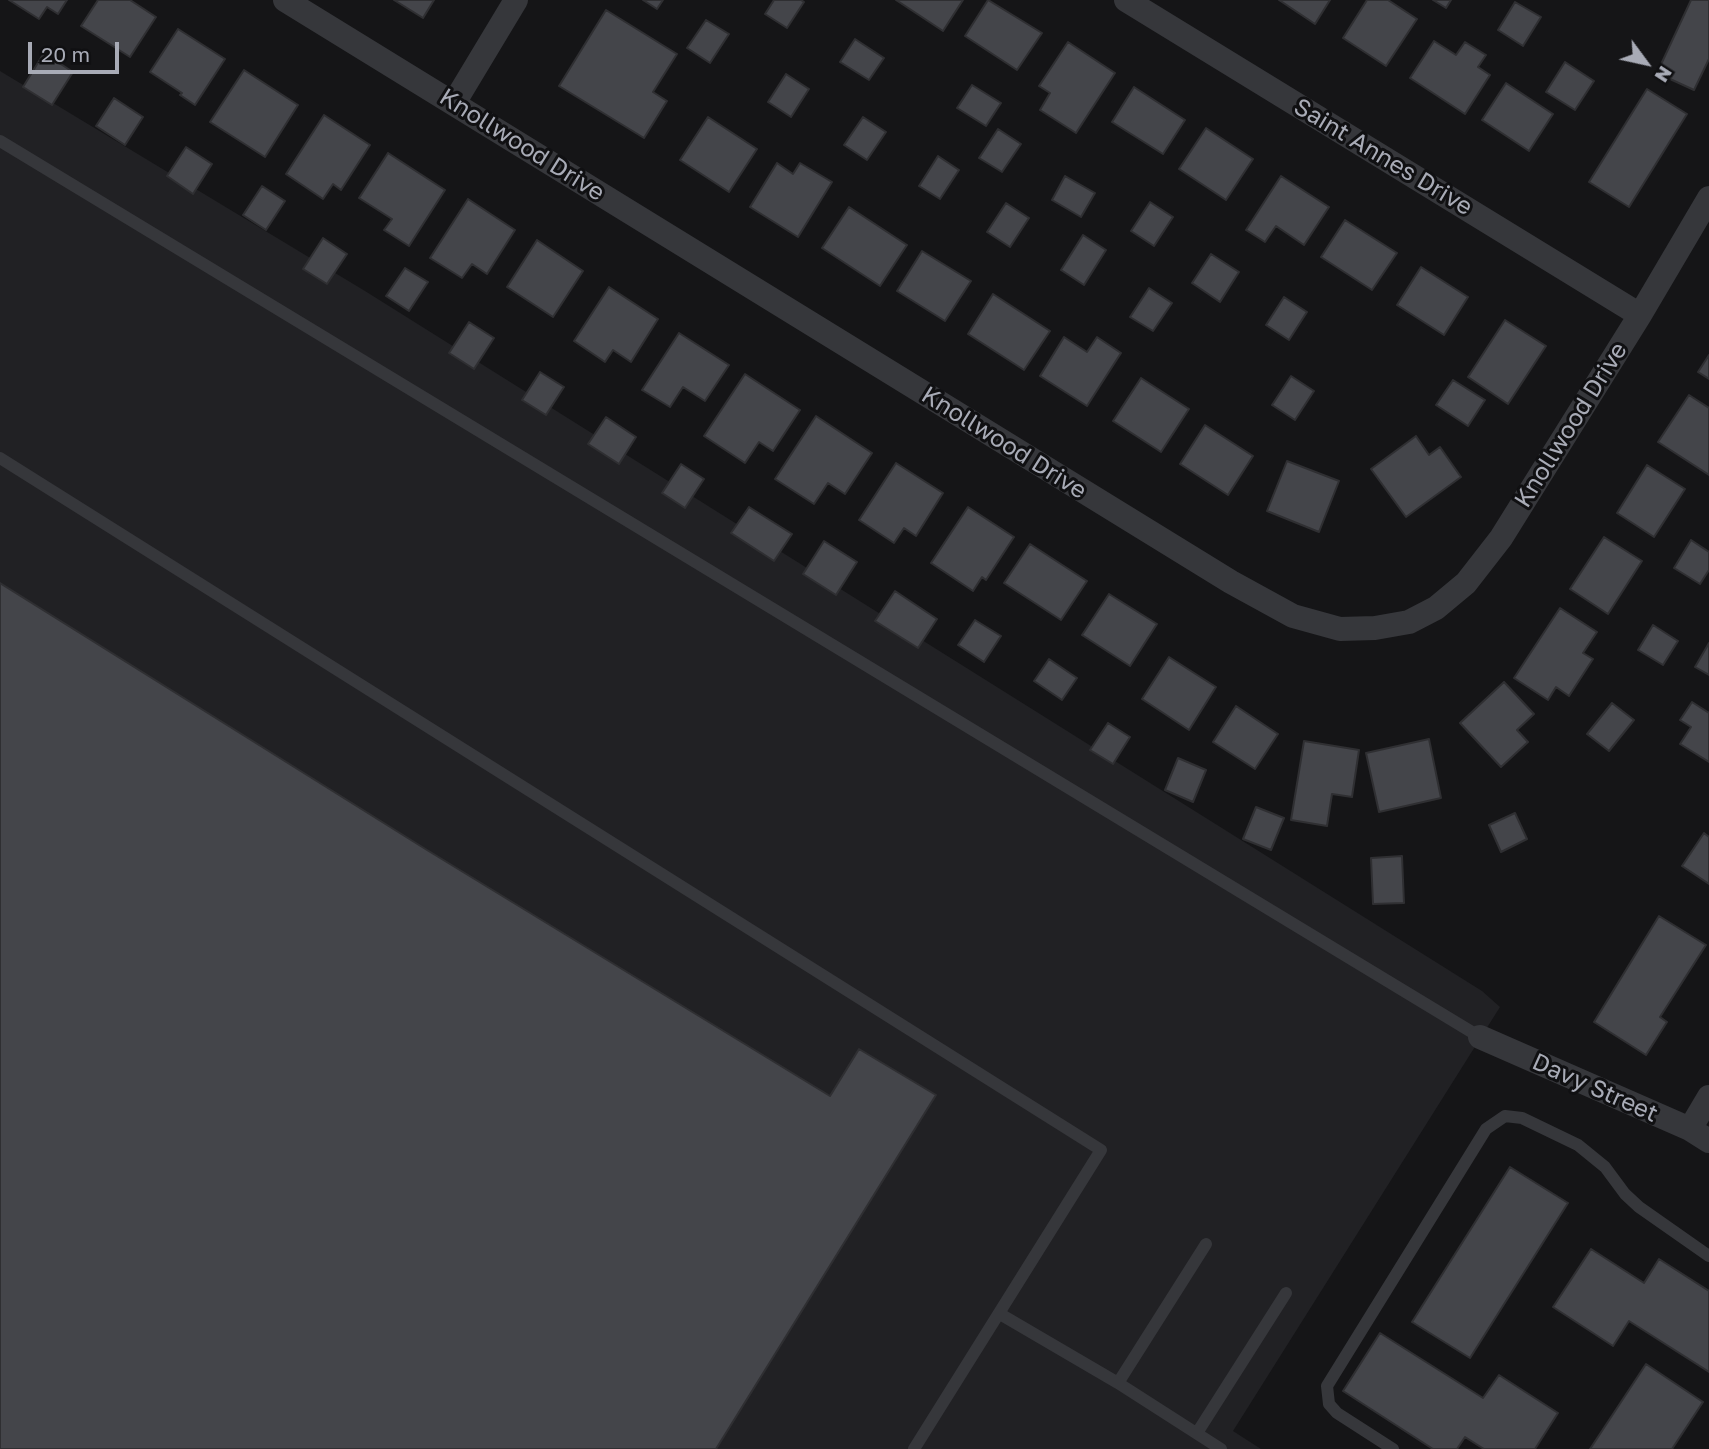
<!DOCTYPE html>
<style>
body{margin:0}
#map{position:relative;width:1709px;height:1449px;overflow:hidden;background:#151517;font-family:"Golos Text",sans-serif}
canvas{display:block}
.north{position:absolute;left:1611px;top:28px;width:70px;height:70px;-webkit-text-stroke:5px #101012;paint-order:stroke;rotate:123deg;font-size:19px;font-weight:700;line-height:28px;text-align:center;color:#a8abb6}
.north::after{content:'';display:block;margin:auto;width:24px;height:32px;background:#a8abb6;clip-path:polygon(50% 0,100% 100%,50% 72%,0 100%)}
.scale{position:absolute;left:28px;top:42px;width:91px;height:32px;box-sizing:border-box;border:4px solid #a8abb6;border-top:0;padding-left:9px;font-size:21px;line-height:24px;white-space:nowrap;color:#a8abb6;-webkit-text-stroke:5px #101012;paint-order:stroke}
</style>
<div id="map">
<canvas width="1709" height="1449"></canvas>
<div class="north">N</div>
<div class="scale">20 m</div>
</div>
<script>
const ctx = document.querySelector('canvas').getContext('2d');
ctx.lineJoin = 'round';
function paint(path, color) { ctx.fillStyle = color; ctx.fill(path, 'evenodd'); }
const shape = rows => new Path2D(rows.map(r => 'M' + r).join(''));
function trace(path, color, width, dash) { ctx.strokeStyle = color; ctx.lineWidth = width; ctx.lineCap = dash ? 'butt' : 'round'; ctx.setLineDash(dash || []); ctx.stroke(path); }
function drawText(font, color, halo, rows, align = 'center') {
  ctx.font = font + ' "Golos Text",sans-serif'; ctx.lineWidth = 6; ctx.setLineDash([]); ctx.textBaseline = 'middle'; ctx.strokeStyle = halo; ctx.fillStyle = color; for (const [text, x, y, turn = 0] of rows) {
    ctx.save(); ctx.translate(x, y); ctx.rotate((+turn || 0) * Math.PI / 180); ctx.textAlign = isNaN(turn) ? turn : align; if (halo) ctx.strokeText(text, 0, 0); ctx.fillText(text, 0, 0); ctx.restore();
  }
}
paint(shape([
 [0,71,365,291,1482,991,1500,1007,1233,1431,1261,1449,0,1449]
]), '#212124');
const building = shape([
 [9,0,67,0,58,14,47,7,39,19,9,0],
 [98,0,130,0,156,17,130,57,81,26,98,0],
 [394,0,434,0,423,18,394,0],
 [643,0,663,0,657,9,643,0],
 [774,0,801,0,804,2,787,28,765,14,774,0],
 [896,0,963,0,943,31,896,0],
 [988,0,1042,33,1017,70,965,36,988,0],
 [1279,0,1330,0,1315,24,1279,0],
 [1367,0,1388,0,1417,19,1386,66,1343,38,1367,0],
 [1433,0,1451,0,1446,8,1433,0],
 [1691,0,1709,0,1709,59,1694,90,1657,73,1691,0],
 [1515,2,1541,17,1523,46,1498,30,1515,2],
 [606,10,677,54,653,92,667,101,644,138,559,86,606,10],
 [706,20,729,34,710,63,687,48,706,20],
 [178,29,225,59,195,105,180,95,182,93,150,72,178,29],
 [855,39,884,58,869,80,840,62,855,39],
 [1434,41,1456,55,1465,42,1486,55,1478,67,1490,75,1465,114,1410,78,1434,41],
 [1068,42,1115,73,1076,133,1040,110,1050,93,1039,86,1068,42],
 [44,53,73,72,52,105,23,87,44,53],
 [1565,62,1594,81,1575,110,1546,92,1565,62],
 [244,70,298,105,265,157,210,122,244,70],
 [786,74,809,89,791,117,768,102,786,74],
 [1506,83,1553,114,1529,151,1482,120,1506,83],
 [972,85,1001,103,986,126,957,108,972,85],
 [1134,87,1185,120,1163,154,1112,122,1134,87],
 [1647,89,1687,114,1629,207,1589,182,1647,89],
 [114,98,143,117,125,145,96,126,114,98],
 [324,115,370,145,341,190,333,184,323,199,286,174,324,115],
 [708,117,757,149,729,192,680,160,708,117],
 [863,117,886,132,867,160,844,145,863,117],
 [1206,128,1253,159,1226,200,1179,169,1206,128],
 [998,129,1021,144,1002,172,979,158,998,129],
 [186,147,212,164,193,194,167,176,186,147],
 [388,153,445,190,409,246,384,230,392,219,359,198,388,153],
 [938,156,959,170,940,199,919,186,938,156],
 [777,163,793,174,800,163,832,182,798,237,750,207,777,163],
 [1065,176,1095,193,1081,217,1052,200,1065,176],
 [1281,176,1329,207,1304,245,1276,226,1265,242,1246,230,1281,176],
 [262,186,285,201,266,230,243,215,262,186],
 [468,199,515,230,487,274,472,264,462,278,430,258,468,199],
 [1150,202,1173,217,1154,246,1131,231,1150,202],
 [1006,203,1029,218,1010,247,987,232,1006,203],
 [849,207,907,245,880,286,822,248,849,207],
 [1345,220,1397,253,1372,290,1321,257,1345,220],
 [1083,235,1106,250,1084,285,1061,270,1083,235],
 [323,238,347,254,327,284,303,269,323,238],
 [537,240,583,271,553,317,507,287,537,240],
 [922,251,971,281,945,321,897,291,922,251],
 [1211,254,1239,272,1220,302,1192,283,1211,254],
 [1421,267,1468,297,1444,335,1397,305,1421,267],
 [405,268,428,282,409,311,386,296,405,268],
 [609,287,658,319,631,362,613,350,605,362,574,341,609,287],
 [1149,288,1172,303,1153,331,1130,317,1149,288],
 [993,294,1050,331,1024,370,968,334,993,294],
 [1284,297,1307,312,1289,340,1266,325,1284,297],
 [1505,320,1546,346,1508,404,1468,377,1505,320],
 [469,322,494,338,474,369,449,353,469,322],
 [679,333,729,365,705,401,683,387,670,407,642,390,679,333],
 [1064,337,1087,352,1097,337,1121,353,1087,406,1040,376,1064,337],
 [1709,355,1709,379,1698,372,1709,355],
 [540,372,564,387,546,415,522,400,540,372],
 [745,374,800,410,773,451,759,442,745,463,704,436,745,374],
 [1291,376,1314,391,1295,420,1272,405,1291,376],
 [1141,378,1189,409,1161,452,1113,421,1141,378],
 [1453,380,1485,400,1468,426,1436,405,1453,380],
 [1689,395,1709,408,1709,475,1658,442,1689,395],
 [816,416,872,453,845,494,828,483,814,504,775,479,816,416],
 [606,417,636,437,619,464,588,444,606,417],
 [1205,425,1253,456,1228,495,1180,464,1205,425],
 [1416,436,1429,455,1440,447,1461,477,1406,517,1371,469,1416,436],
 [1287,461,1339,481,1319,532,1267,511,1287,461],
 [896,463,943,493,916,536,904,528,894,543,859,520,896,463],
 [681,464,704,479,685,508,662,493,681,464],
 [1647,465,1685,489,1654,537,1617,513,1647,465],
 [749,507,792,534,774,561,731,533,749,507],
 [968,507,1014,537,986,580,982,577,973,591,931,563,968,507],
 [1604,537,1642,561,1608,614,1570,589,1604,537],
 [1691,540,1709,552,1709,570,1700,584,1674,568,1691,540],
 [824,541,857,562,836,595,803,574,824,541],
 [1030,544,1087,581,1061,620,1004,583,1030,544],
 [0,583,427,850,830,1096,859,1049,936,1095,716,1449,0,1449,0,583],
 [895,591,937,619,918,648,875,621,895,591],
 [1109,594,1157,624,1130,666,1082,635,1109,594],
 [1560,608,1597,632,1583,653,1593,659,1569,696,1556,687,1548,700,1514,678,1560,608],
 [975,620,1001,636,984,662,958,645,975,620],
 [1653,625,1678,641,1663,665,1638,650,1653,625],
 [1709,643,1709,675,1695,667,1709,643],
 [1169,657,1216,687,1189,730,1142,699,1169,657],
 [1049,659,1077,678,1062,700,1034,681,1049,659],
 [1504,682,1534,714,1517,730,1528,742,1501,767,1460,723,1504,682],
 [1692,702,1709,713,1709,762,1680,744,1691,727,1680,720,1692,702],
 [1612,703,1634,720,1609,751,1587,734,1612,703],
 [1236,706,1278,734,1255,769,1213,742,1236,706],
 [1108,723,1130,737,1113,764,1090,750,1108,723],
 [1429,739,1441,798,1379,812,1366,753,1429,739],
 [1304,741,1359,750,1352,797,1332,794,1327,826,1291,820,1304,741],
 [1178,758,1206,770,1193,802,1165,790,1178,758],
 [1256,807,1284,818,1271,850,1243,839,1256,807],
 [1515,813,1527,839,1501,852,1489,825,1515,813],
 [1704,833,1709,837,1709,884,1682,866,1704,833],
 [1402,856,1404,903,1373,904,1371,858,1402,856],
 [1659,916,1706,945,1660,1017,1667,1022,1646,1055,1594,1022,1659,916],
 [1510,1167,1568,1203,1470,1358,1412,1322,1510,1167],
 [1591,1249,1644,1283,1659,1259,1709,1291,1709,1372,1629,1321,1613,1346,1553,1307,1591,1249],
 [1380,1333,1483,1398,1499,1375,1558,1413,1535,1449,1484,1449,1465,1437,1457,1449,1433,1449,1343,1391,1380,1333],
 [1646,1364,1703,1402,1672,1449,1590,1449,1646,1364]
]);
paint(building, '#44454a');
trace(building, '#2f2f32', 2);
trace(shape([
 [0,141,1480,1037],
 [0,458,1101,1150,914,1449],
 [1000,1314,1118,1383,1221,1449],
 [1118,1383,1206,1244],
 [1197,1433,1286,1293],
 [1393,1449,1337,1413,1329,1404,1327,1386,1486,1129,1505,1116,1522,1118,1578,1145,1605,1167,1625,1194,1639,1207,1709,1256]
]), '#36373b', 12);
trace(shape([
 [285,0,1231,582,1293,616,1340,629,1375,628,1409,622,1436,608,1466,583,1501,538,1640,315,1709,198],
 [1126,0,1640,315],
 [454,103,516,0],
 [1480,1037,1690,1129,1709,1141],
 [1690,1129,1709,1097]
]), '#36373b', 24);
drawText('24px', '#a8abb6', '#101012', [
 ["Knollwood Drive",522,145,32],
 ["Saint Annes Drive",1383,157,31],
 ["Knollwood Drive",1571,425,-58],
 ["Knollwood Drive",1004,443,32],
 ["Davy Street",1595,1088,24]
]);
</script>
